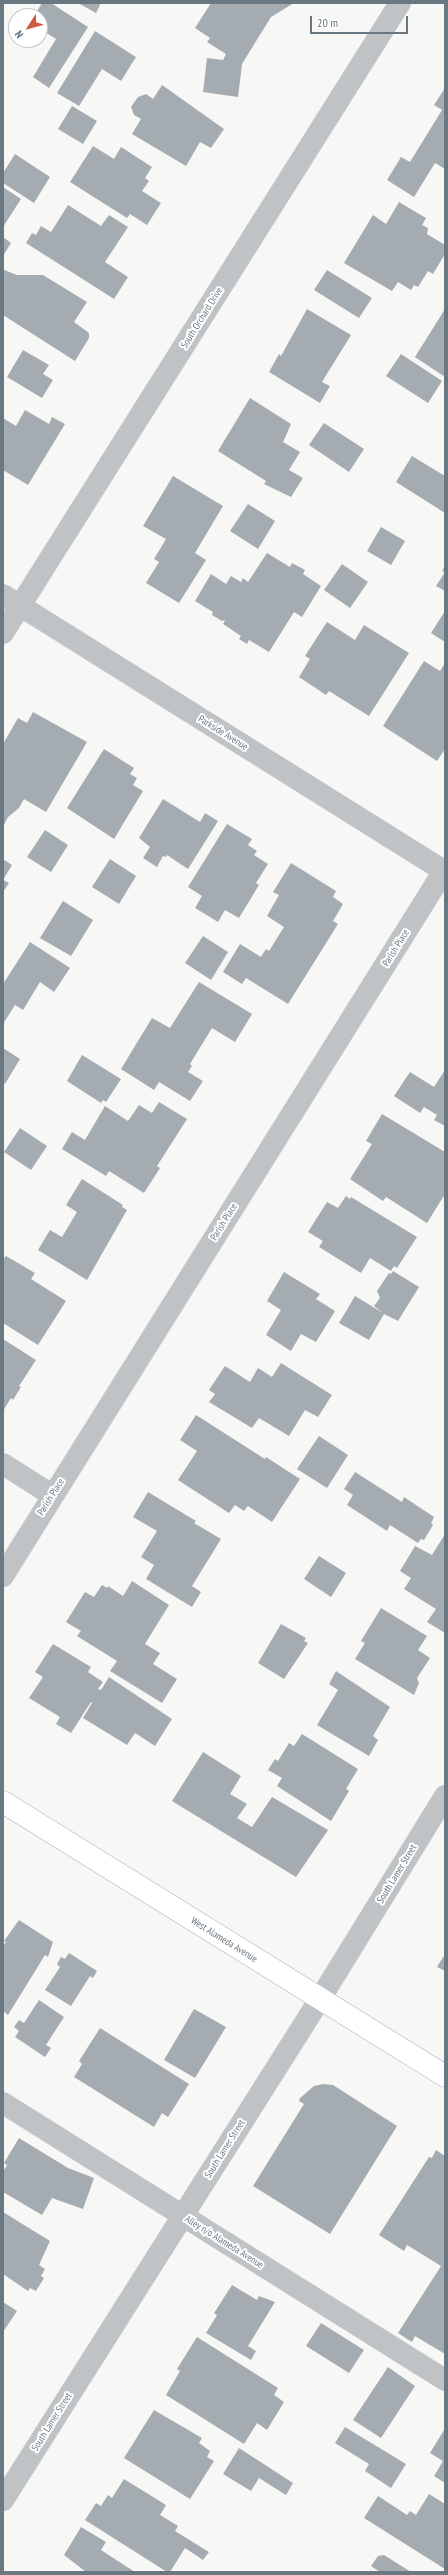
<!DOCTYPE html>
<style>
body{margin:0}
#map{position:relative;width:448px;height:2575px;overflow:hidden;background:#f7f7f5;font-family:"PT Sans Narrow",sans-serif}
canvas{display:block}
.frame{position:absolute;inset:0;border:4px solid #6a7882;pointer-events:none}
.north{position:absolute;left:8px;top:8px;width:40px;height:40px;box-sizing:border-box;background:#fff;border:1px solid #c3c9cd;border-radius:50%;rotate:234deg;font-size:11px;font-weight:700;line-height:16px;text-align:center;color:#6a7882}
.north::after{content:'';display:block;margin:auto;width:14px;height:18px;background:#cd5b3f;clip-path:polygon(50% 0,100% 100%,50% 72%,0 100%)}
.scale{position:absolute;left:310px;top:16px;width:98px;height:18px;box-sizing:border-box;border:2px solid #6a7882;border-top:0;padding-left:5px;font-size:12px;line-height:14px;white-space:nowrap;color:#6a7882;-webkit-text-stroke:3px #fff;paint-order:stroke}
</style>
<div id="map">
<canvas width="448" height="2575"></canvas>
<div class="frame"></div>
<div class="north">N</div>
<div class="scale">20 m</div>
</div>
<script>
const ctx = document.querySelector('canvas').getContext('2d');
ctx.lineJoin = 'round';
function paint(path, color) { ctx.fillStyle = color; ctx.fill(path, 'evenodd'); }
const shape = rows => new Path2D(rows.map(r => 'M' + r).join(''));
function trace(path, color, width, dash) { ctx.strokeStyle = color; ctx.lineWidth = width; ctx.lineCap = dash ? 'butt' : 'round'; ctx.setLineDash(dash || []); ctx.stroke(path); }
function drawText(font, color, halo, rows, align = 'center') {
  ctx.font = font + ' "PT Sans Narrow",sans-serif'; ctx.lineWidth = 4; ctx.setLineDash([]); ctx.textBaseline = 'middle'; ctx.strokeStyle = halo; ctx.fillStyle = color; for (const [text, x, y, turn = 0] of rows) {
    ctx.save(); ctx.translate(x, y); ctx.rotate((+turn || 0) * Math.PI / 180); ctx.textAlign = isNaN(turn) ? turn : align; if (halo) ctx.strokeText(text, 0, 0); ctx.fillText(text, 0, 0); ctx.restore();
  }
}
paint(shape([
 [42,3,51,3,88,27,49,88,33,77,56,39,40,29,40,16,34,16],
 [78,3,101,3,96,13],
 [211,3,294,3,271,17,242,64,238,97,203,92,207,58,223,60,226,54,207,42,210,38,195,28],
 [95,31,136,57,121,81,102,69,79,106,57,93],
 [162,85,224,129,211,148,200,142,186,166,132,134,141,119,134,115,131,107,138,97,146,94,153,99],
 [445,88,445,169,435,163,414,197,387,180,401,157,410,162,442,110,434,105],
 [72,106,97,121,83,144,58,129],
 [93,146,114,159,121,147,152,167,145,178,149,181,142,191,161,203,147,225,130,214,127,218,70,182],
 [15,154,50,177,34,203,3,183,3,173],
 [3,187,21,199,3,227],
 [399,202,426,218,422,225,428,228,427,234,445,245,445,254,433,274,428,271,418,287,414,285,411,290,398,282,392,291,344,263,373,215,386,224],
 [68,205,101,226,109,215,128,227,105,262,128,277,114,299,26,243,32,233,36,235,41,226,51,232],
 [3,237,11,243,3,256],
 [4,270,17,275,43,275,87,302,74,322,89,333,89,338,75,361,3,315],
 [327,270,372,298,359,318,314,290],
 [307,309,351,335,322,382,330,386,320,403,269,372,279,354,281,356],
 [445,309,445,377,415,357],
 [23,350,49,365,43,374,53,380,42,398,7,377],
 [401,354,442,381,428,403,386,376],
 [250,398,291,424,283,442,300,452,289,470,303,478,291,497,264,484,266,481,218,451],
 [25,410,49,424,52,417,65,424,28,485,3,470,3,418,16,426],
 [324,423,364,449,349,472,309,445],
 [412,456,445,476,445,513,396,482],
 [173,476,223,506,195,553,206,560,179,603,146,583,159,562,154,559,166,539,143,526],
 [248,504,275,521,258,549,230,531],
 [381,527,405,541,391,565,367,551],
 [267,553,290,567,292,563,305,570,303,574,321,586,302,617,294,612,269,652,249,640,247,644,239,639,241,636,223,624,225,620,222,621,212,615,213,612,195,601,211,574,226,584,231,576,241,582,243,578,248,582],
 [342,564,368,582,350,608,324,590],
 [445,566,445,591,436,586,445,572,442,571],
 [445,611,445,642,431,633],
 [327,622,355,640,364,625,409,653,369,716,329,691,326,695,299,677,310,659,305,656],
 [424,661,440,671,445,663,445,749,437,761,383,726],
 [33,712,87,742,46,812,24,799,19,808,8,817,3,827,3,744,18,718,27,723],
 [104,749,134,768,130,774,137,778,133,785,143,791,114,839,67,808],
 [163,799,200,822,205,813,218,821,188,869,167,855,166,857,163,856,157,867,143,858,150,847,139,838],
 [227,824,252,839,248,845,257,851,254,855,268,864,256,883,259,885,239,918,225,910,218,922,195,908,202,896,188,887],
 [45,830,68,845,51,872,27,857],
 [3,859,12,865,3,880,9,883,3,892],
 [110,859,136,876,119,904,92,887],
 [291,863,336,891,333,897,343,904,333,921,338,924,288,1004,246,978,242,984,223,972,240,944,261,957,266,949,269,951,284,927,267,916,279,895,273,892],
 [63,901,93,920,71,956,40,938],
 [203,936,228,952,211,980,185,963],
 [30,942,70,968,54,992,40,982,23,1010,15,1005,3,1024,3,984],
 [199,982,252,1014,235,1042,212,1028,190,1064,192,1066,188,1072,203,1081,190,1101,159,1082,154,1090,121,1069,152,1018,170,1028],
 [3,1048,20,1059,5,1084,3,1082],
 [82,1055,121,1079,106,1102,103,1100,101,1103,67,1081],
 [445,1070,445,1126,434,1120,437,1115,424,1107,420,1113,394,1096,410,1072,434,1087],
 [159,1102,187,1119,157,1166,160,1168,144,1193,109,1171,106,1176,62,1149,72,1132,85,1140,105,1106,128,1121,139,1105,152,1113],
 [382,1114,445,1152,445,1194,427,1223,386,1197,383,1201,350,1179,372,1144,366,1141],
 [20,1128,47,1146,31,1170,4,1152],
 [82,1179,123,1205,122,1207,127,1210,87,1280,38,1250,50,1230,62,1237,77,1212,66,1205],
 [346,1196,350,1199,351,1197,417,1237,397,1268,394,1266,391,1271,370,1258,361,1273,319,1247,323,1241,308,1232,327,1202,338,1208],
 [6,1256,35,1273,31,1279,66,1301,38,1345,3,1323,3,1260],
 [393,1271,419,1287,398,1321,384,1314,369,1340,339,1323,355,1296,383,1313,374,1306,380,1298,377,1291,389,1273,391,1274],
 [284,1272,320,1294,316,1299,335,1311,316,1342,301,1334,291,1351,266,1335,281,1310,267,1301],
 [3,1339,36,1360,19,1386,21,1387,13,1400,11,1398,3,1411],
 [281,1363,332,1395,318,1417,305,1410,289,1436,259,1418,252,1428,209,1402,215,1394,209,1390,225,1366,250,1382,258,1368,272,1377],
 [196,1415,265,1459,266,1457,300,1479,272,1522,248,1506,244,1511,235,1505,229,1513,178,1480,197,1451,180,1440],
 [319,1436,348,1455,327,1488,297,1469],
 [355,1472,402,1502,404,1497,434,1517,431,1523,433,1525,424,1540,421,1539,418,1543,390,1525,387,1531,347,1505,353,1495,344,1489],
 [148,1492,196,1521,194,1523,221,1539,192,1586,201,1592,192,1607,146,1579,154,1565,141,1557,157,1531,133,1517],
 [445,1534,445,1633,427,1622,436,1609,404,1589,411,1578,400,1571,415,1546,432,1555],
 [319,1556,346,1573,331,1597,304,1579],
 [132,1581,169,1605,145,1644,160,1653,153,1664,177,1679,162,1703,110,1671,117,1661,77,1636,81,1631,66,1622,85,1592,94,1597,102,1585,107,1588,108,1586,123,1596],
 [381,1608,427,1636,418,1650,430,1658,417,1678,419,1683,414,1695,355,1659,365,1643,361,1641],
 [281,1624,306,1638,304,1641,308,1643,284,1679,258,1663],
 [53,1644,91,1667,88,1672,103,1682,98,1689,101,1690,109,1677,172,1719,155,1746,135,1733,127,1745,83,1718,92,1703,91,1702,71,1733,56,1724,60,1717,29,1698,43,1677,35,1672],
 [336,1671,390,1707,373,1736,378,1740,369,1756,317,1725,338,1690,329,1684],
 [302,1734,358,1769,346,1789,349,1791,331,1821,277,1786,282,1778,268,1770,275,1759,278,1761,289,1743,294,1746],
 [203,1752,241,1776,230,1794,247,1804,237,1818,252,1827,272,1797,328,1830,296,1877,172,1801],
 [19,1920,53,1942,48,1957,45,1955,8,2015,3,2011,3,1946,6,1942,4,1941],
 [69,1953,97,1971,93,1978,90,1976,71,2006,45,1990,60,1967,57,1964,61,1957,65,1959],
 [445,1954,445,1971,437,1967],
 [39,2000,64,2017,46,2045,51,2048,45,2057,15,2037,19,2031,14,2027,19,2020,24,2023],
 [194,2009,226,2027,195,2078,164,2060],
 [100,2028,189,2084,168,2117,162,2113,154,2127,74,2077,82,2064,79,2061],
 [323,2084,333,2085,397,2126,330,2234,253,2186,304,2104,299,2101,300,2098,314,2086],
 [19,2138,68,2168,94,2178,83,2209,52,2198,42,2215,3,2192,3,2172,7,2165,4,2163],
 [436,2150,445,2156,445,2354,415,2336,412,2342,398,2333,441,2266,407,2245,404,2251,379,2235,429,2157,432,2158],
 [3,2212,50,2241,39,2265,45,2269,41,2276,44,2278,36,2291,30,2288,28,2291,3,2274],
 [232,2285,257,2300,259,2296,275,2302,248,2346,256,2351,251,2360,206,2333,217,2315,214,2313],
 [3,2302,17,2311,3,2332],
 [321,2323,364,2350,349,2373,306,2346],
 [197,2337,278,2388,274,2395,284,2402,267,2430,257,2423,244,2444,166,2395,180,2371,177,2369],
 [388,2367,415,2386,381,2438,353,2420],
 [154,2410,202,2438,199,2443,210,2451,207,2457,214,2461,190,2499,124,2458],
 [345,2427,406,2464,391,2488,365,2471,369,2464,335,2443],
 [444,2430,445,2431,445,2483,434,2476,443,2461,430,2453],
 [239,2448,293,2483,286,2495,259,2478,251,2491,223,2474],
 [124,2479,166,2505,160,2515,178,2526,175,2531,209,2552,203,2560,185,2548,170,2572,167,2572,85,2520,96,2503,101,2506,108,2495,112,2498],
 [429,2494,445,2504,445,2569,364,2518,378,2496,407,2515,410,2511,416,2515],
 [81,2527,106,2542,101,2550,135,2572,86,2572,64,2555],
 [384,2555,411,2572,380,2572,371,2566,378,2556]
]), '#a5acb1');
const major = shape([
 [3,1802,445,2076]
]);
trace(major, '#b3b7ba', 23);
trace(shape([
 [3,595,444,871],
 [3,633,400,3],
 [3,1464,52,1495],
 [3,1576,445,869],
 [3,2103,445,2380],
 [3,2500,320,1999,445,1796]
]), '#bfc3c6', 22);
trace(major, '#fff', 22);
drawText('10px', '#6a7882', '#fff', [
 ["South Orchard Drive",202,318,-58],
 ["Parkside Avenue",223,733,32],
 ["Parish Place",396,948,-58],
 ["Parish Place",224,1222,-58],
 ["Parish Place",51,1497,-58],
 ["South Lamer Street",397,1874,-59],
 ["West Alameda Avenue",224,1940,32],
 ["South Lamer Street",225,2149,-58],
 ["Alley n/o Alameda Avenue",224,2242,32],
 ["South Lamer Street",52,2422,-58]
]);
</script>
